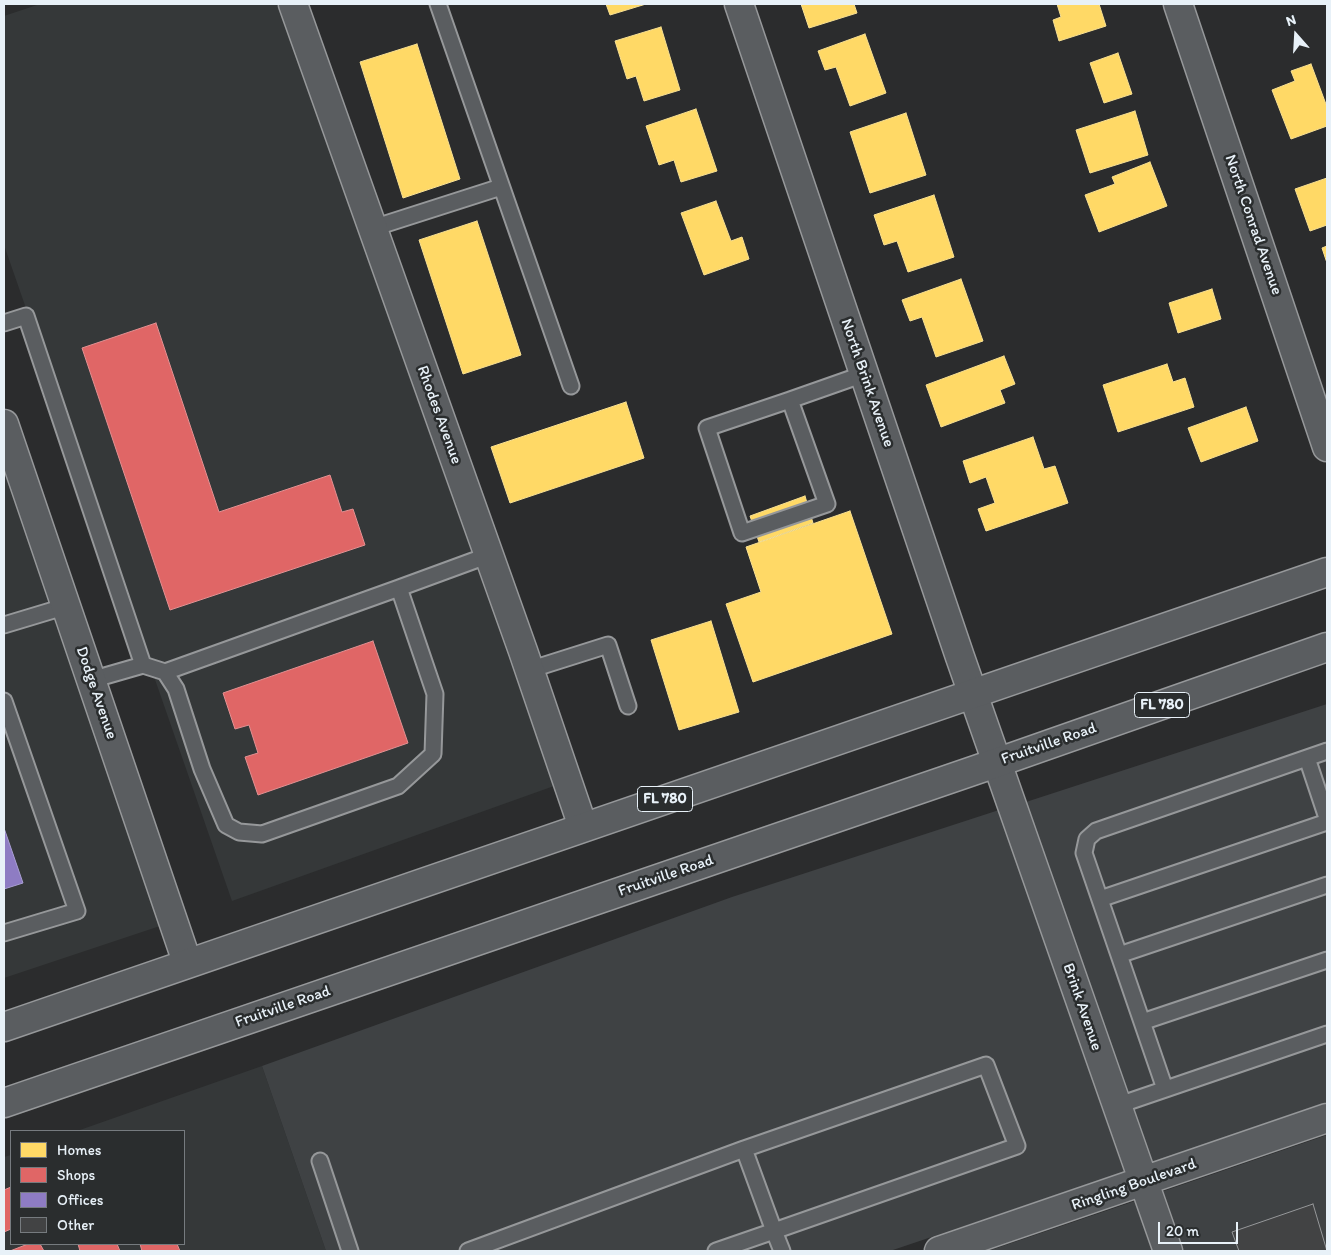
<!DOCTYPE html>
<style>
body{margin:0}
#map{position:relative;width:1331px;height:1255px;overflow:hidden;background:#2b2c2d;font-family:Itim,sans-serif}
canvas{display:block}
.frame{position:absolute;inset:0;border:5px solid #e8f1f8;pointer-events:none}
.legend{position:absolute;left:10px;top:1130px;width:175px;height:115px;box-sizing:border-box;background:#2a2d2e;border:1px solid #767b7f;margin:0;padding:6px 9px;list-style:none;font-size:15px;color:#e8f1f8}
.legend li{display:flex;align-items:center;gap:10px;height:25px}
.legend b{width:25px;border:1px solid #767b7f}
.north{position:absolute;left:1271px;top:10px;width:50px;height:50px;-webkit-text-stroke:4px #2a2d2e;paint-order:stroke;rotate:341deg;font-size:14px;font-weight:700;line-height:20px;text-align:center;color:#e8f1f8}
.north::after{content:'';display:block;margin:auto;width:18px;height:22px;background:#e8f1f8;clip-path:polygon(50% 0,100% 100%,50% 72%,0 100%)}
.scale{position:absolute;left:1158px;top:1222px;width:80px;height:22px;box-sizing:border-box;border:2px solid #e8f1f8;border-top:0;padding-left:6px;font-size:15px;line-height:18px;white-space:nowrap;color:#e8f1f8;-webkit-text-stroke:4px #2a2d2e;paint-order:stroke}
</style>
<div id="map">
<canvas width="1331" height="1255"></canvas>
<div class="frame"></div>
<ul class="legend">
<li><b style="height:14px;background:#ffd966"></b>Homes</li>
<li><b style="height:14px;background:#e06666"></b>Shops</li>
<li><b style="height:14px;background:#8e7cc3"></b>Offices</li>
<li><b style="height:14px;background:#424344"></b>Other</li>
</ul>
<div class="north">N</div>
<div class="scale">20 m</div>
</div>
<script>
const ctx = document.querySelector('canvas').getContext('2d');
ctx.lineJoin = 'round';
function paint(path, color) { ctx.fillStyle = color; ctx.fill(path, 'evenodd'); }
const shape = rows => new Path2D(rows.map(r => 'M' + r).join(''));
function trace(path, color, width, dash) { ctx.strokeStyle = color; ctx.lineWidth = width; ctx.lineCap = dash ? 'butt' : 'round'; ctx.setLineDash(dash || []); ctx.stroke(path); }
function drawText(font, color, halo, rows, align = 'center') {
  ctx.font = font + ' Itim,sans-serif'; ctx.lineWidth = 5; ctx.setLineDash([]); ctx.textBaseline = 'middle'; ctx.strokeStyle = halo; ctx.fillStyle = color; for (const [text, x, y, turn = 0] of rows) {
    ctx.save(); ctx.translate(x, y); ctx.rotate((+turn || 0) * Math.PI / 180); ctx.textAlign = isNaN(turn) ? turn : align; if (halo) ctx.strokeText(text, 0, 0); ctx.fillText(text, 0, 0); ctx.restore();
  }
}
paint(shape([
 [40,4,278,4,554,786,232,901,4,245,4,16],
 [4,466,160,926,4,978],
 [262,1066,326,1251,4,1251,4,1157,11,1155,11,1244,184,1244,184,1131,77,1131]
]), '#353839');
paint(shape([
 [1327,704,1327,1102,1151,1163,1026,802],
 [999,810,1124,1172,890,1251,326,1251,262,1066,732,897],
 [1327,1135,1327,1251,1182,1251,1161,1192],
 [1135,1201,1152,1251,988,1251]
]), '#3f4244');
const homes = shape([
 [606,4,646,4,610,15,606,4],
 [801,4,854,4,857,13,809,28,801,4],
 [1057,4,1099,4,1106,26,1059,41,1053,20,1061,17,1057,4],
 [661,27,680,90,644,101,636,76,627,79,615,41,661,27],
 [865,34,886,93,850,106,836,67,825,70,818,51,865,34],
 [417,44,460,179,403,198,360,62,417,44],
 [1118,53,1132,94,1104,103,1090,63,1118,53],
 [1311,64,1327,107,1327,126,1291,139,1272,90,1295,81,1291,71,1311,64],
 [696,109,717,171,681,182,674,160,659,165,646,126,696,109],
 [1135,111,1148,155,1090,173,1076,130,1135,111],
 [906,113,926,175,870,193,850,132,906,113],
 [1150,162,1167,206,1099,232,1085,195,1115,184,1112,177,1150,162],
 [1327,178,1327,225,1310,231,1295,189,1327,178],
 [934,195,954,257,908,272,897,241,884,245,874,215,934,195],
 [716,201,731,241,742,237,749,259,704,275,681,213,716,201],
 [477,221,521,355,463,374,419,240,477,221],
 [1327,246,1327,263,1322,248,1327,246],
 [961,279,983,341,936,357,922,317,910,321,902,300,961,279],
 [1212,289,1221,319,1178,333,1169,303,1212,289],
 [1004,356,1015,384,1000,390,1005,403,941,427,926,385,1004,356],
 [1167,364,1173,382,1185,378,1194,407,1118,432,1103,385,1167,364],
 [626,402,644,458,510,503,491,447,626,402],
 [1246,407,1258,441,1201,462,1188,428,1246,407],
 [1033,437,1044,469,1055,466,1068,503,986,531,978,509,995,503,986,477,970,483,963,461,1033,437],
 [805,496,813,523,759,542,750,516,805,496],
 [850,511,892,634,753,682,726,604,761,592,746,547,850,511],
 [711,621,739,712,679,730,651,640,711,621]
]);
paint(homes, '#ffd966');
trace(homes, '#f8e092', 1);
const shops = shape([
 [156,323,219,512,330,475,342,512,353,509,365,545,170,610,82,348,156,323],
 [373,641,408,743,258,795,245,757,258,753,249,725,235,729,223,693,373,641],
 [11,1187,11,1229,4,1232,4,1190,11,1187],
 [28,1244,40,1244,44,1251,10,1251,28,1244],
 [78,1244,117,1244,120,1251,80,1251,78,1244],
 [140,1244,177,1244,180,1251,142,1251,140,1244]
]);
paint(shops, '#e06666');
trace(shops, '#e29092', 1);
const offices = shape([
 [4,828,23,883,4,889,4,828]
]);
paint(offices, '#8e7cc3');
trace(offices, '#a99fd3', 1);
const building = shape([
 [1313,1204,1327,1251,1239,1251,1232,1232,1313,1204]
]);
paint(building, '#424344');
trace(building, '#96989a', 1);
const lane = shape([
 [438,4,571,386],
 [373,228,501,187],
 [4,323,26,316,143,665,91,680],
 [790,400,827,504,742,533,707,428,790,400],
 [790,400,864,374],
 [399,588,489,555],
 [4,625,67,606],
 [143,665,165,672,176,689,202,769,226,825,239,832,262,834,398,786,433,754,435,694,399,588,165,672],
 [529,670,608,645,628,706],
 [4,701,77,911,4,933],
 [1307,758,1327,818],
 [1100,899,1327,822],
 [1119,955,1327,885],
 [1142,1022,1327,960],
 [1165,1089,1084,853,1087,839,1096,831,1327,751],
 [1116,1106,1327,1034],
 [320,1161,350,1251],
 [468,1251,744,1149],
 [716,1251,774,1231,1017,1146,986,1065,744,1149,774,1231,782,1251]
]);
const street = shape([
 [293,4,523,651,583,827],
 [739,4,960,657,1168,1251],
 [1178,4,1327,447],
 [4,424,187,962],
 [939,1251,1327,1118]
]);
const primary = shape([
 [4,1027,1327,572],
 [4,1103,996,763,1327,647]
]);
trace(lane, '#96989a', 19);
trace(street, '#96989a', 31);
trace(primary, '#96989a', 31);
trace(lane, '#5a5d60', 15);
trace(street, '#5a5d60', 28);
trace(primary, '#5a5d60', 28);
for (const [x, y, w] of [
 [1162,705,55],
 [665,799,55]
]) { const box = new Path2D(); box.roundRect(x - w / 2, y - 12.5, w, 25, 4); ctx.fillStyle = '#2a2d2e'; ctx.fill(box); trace(box, '#e8f1f8', 1); }
drawText('bold 15px', '#e8f1f8', null, [
 ["FL 780",1162,705],
 ["FL 780",665,799]
]);
drawText('16px', '#e8f1f8', '#2a2d2e', [
 ["North Conrad Avenue",1253,225,71],
 ["North Brink Avenue",867,383,71],
 ["Rhodes Avenue",439,415,70],
 ["Dodge Avenue",96,693,71],
 ["Fruitville Road",1049,744,-19],
 ["Fruitville Road",666,876,-19],
 ["Fruitville Road",283,1007,-19],
 ["Brink Avenue",1082,1007,71],
 ["Ringling Boulevard",1134,1185,-19]
]);
</script>
